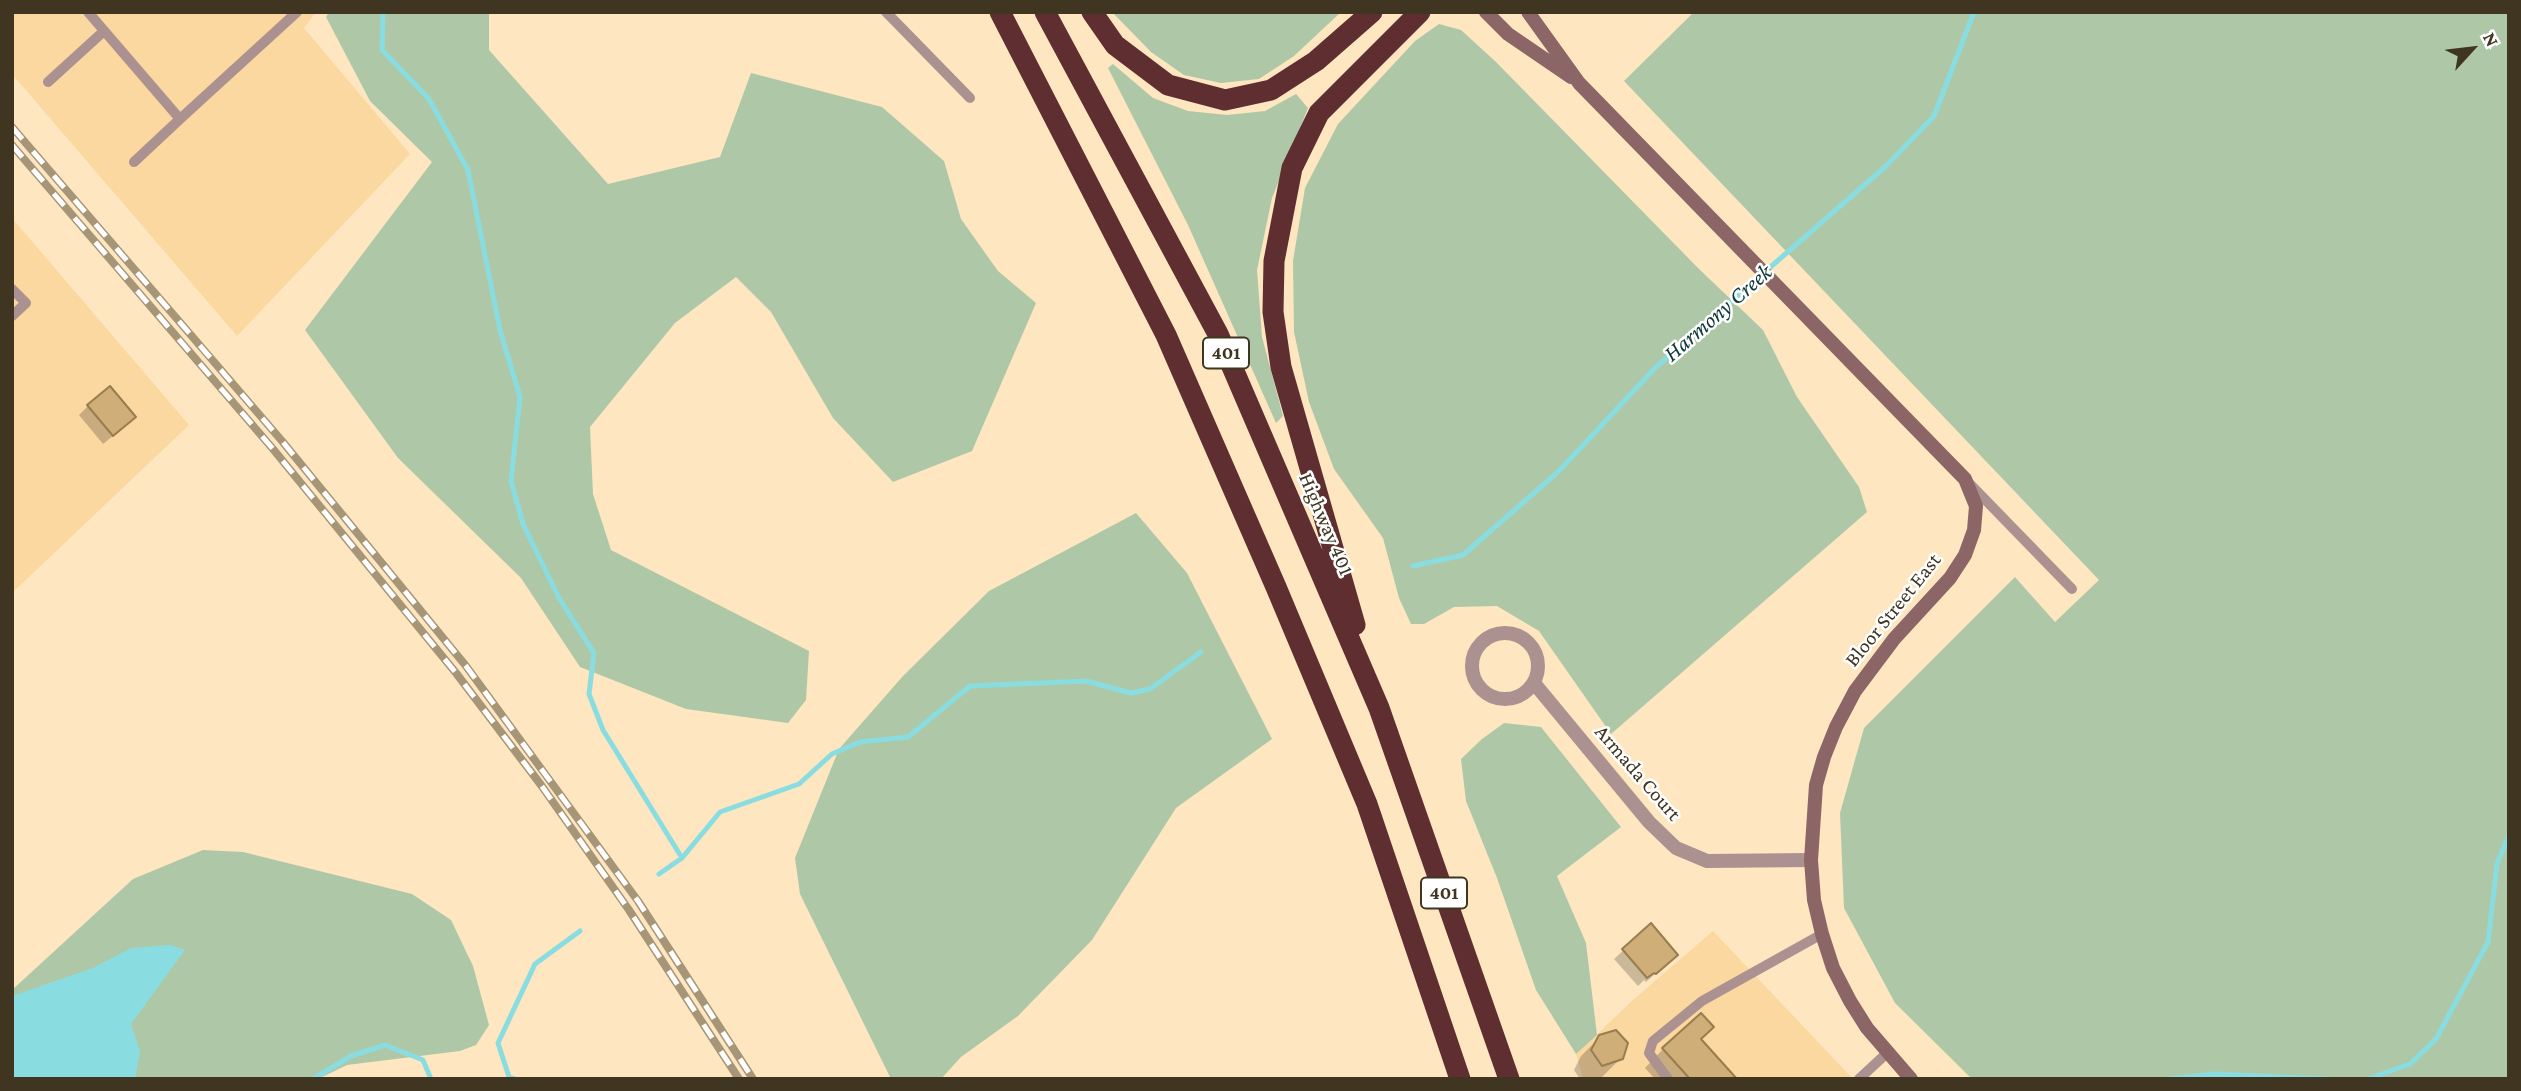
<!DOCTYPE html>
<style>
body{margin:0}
#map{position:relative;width:2521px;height:1091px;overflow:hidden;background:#fee6c0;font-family:"Crimson Pro",serif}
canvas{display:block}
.frame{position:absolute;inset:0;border:14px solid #403521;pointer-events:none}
.north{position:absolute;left:2437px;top:14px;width:70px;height:70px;-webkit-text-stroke:5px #fff;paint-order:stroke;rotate:63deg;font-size:19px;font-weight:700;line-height:28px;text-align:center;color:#403521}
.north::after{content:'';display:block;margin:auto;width:24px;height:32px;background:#403521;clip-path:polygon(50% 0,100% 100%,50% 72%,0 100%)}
</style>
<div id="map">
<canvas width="2521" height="1091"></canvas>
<div class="frame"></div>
<div class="north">N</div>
</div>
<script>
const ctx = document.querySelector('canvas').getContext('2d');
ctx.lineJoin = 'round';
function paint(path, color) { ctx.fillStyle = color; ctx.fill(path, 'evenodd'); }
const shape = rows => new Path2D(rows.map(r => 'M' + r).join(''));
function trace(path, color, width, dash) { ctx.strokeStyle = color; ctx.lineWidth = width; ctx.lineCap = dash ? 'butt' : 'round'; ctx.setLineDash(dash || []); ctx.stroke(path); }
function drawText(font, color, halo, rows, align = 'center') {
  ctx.font = font + ' "Crimson Pro",serif'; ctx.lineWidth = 5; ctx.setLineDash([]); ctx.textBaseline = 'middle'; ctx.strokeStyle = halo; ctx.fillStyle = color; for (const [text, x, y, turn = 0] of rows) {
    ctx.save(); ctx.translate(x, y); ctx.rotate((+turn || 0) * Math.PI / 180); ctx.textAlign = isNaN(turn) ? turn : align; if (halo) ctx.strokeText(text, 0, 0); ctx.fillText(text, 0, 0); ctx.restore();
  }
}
paint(shape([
 [12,12,316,12,304,28,410,154,237,336,12,74],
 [12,218,189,425,12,593],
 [1713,931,1853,1079,1583,1079,1576,1054,1633,1000]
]), '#fad8a0');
paint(shape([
 [329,12,489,12,489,50,608,184,720,157,751,73,882,107,944,161,961,219,998,271,1036,303,972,451,893,482,833,418,771,312,736,277,675,323,590,427,593,494,611,550,809,651,806,700,788,723,686,709,580,667,521,578,398,458,305,330,432,162,370,101,326,17],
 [1112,12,1341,12,1294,56,1259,79,1221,83,1184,75,1151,52],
 [1694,12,2509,12,2509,1079,1972,1079,1895,1003,1844,908,1840,813,1864,728,2015,577,2055,622,2099,580,1624,81],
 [1439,24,1461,30,1496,62,1699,269,1763,330,1797,397,1859,487,1867,512,1611,734,1539,631,1497,606,1454,607,1424,624,1411,624,1399,598,1383,538,1334,469,1309,402,1294,332,1293,261,1305,188,1338,124,1415,41],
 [1113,64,1153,98,1188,111,1227,115,1265,111,1296,94,1308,108,1272,198,1257,270,1262,337,1283,416,1276,423,1188,225,1108,68],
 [1136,513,1187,573,1272,739,1176,808,1092,940,1018,1016,961,1057,941,1079,891,1079,800,894,795,858,839,749,903,676,989,591],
 [1504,723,1541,727,1621,827,1557,876,1586,943,1597,1035,1576,1054,1536,990,1497,878,1466,801,1461,759,1482,739],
 [203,850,243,852,412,894,451,920,473,966,489,1025,476,1045,460,1051,347,1065,318,1079,12,1079,12,990,133,879]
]), '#aec8a7');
paint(shape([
 [170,945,185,950,131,1024,140,1051,135,1079,12,1079,12,996,93,968,131,948]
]), '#89dde0');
paint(shape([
 [88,406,125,426,103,444,79,415],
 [1650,926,1667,963,1646,982,1644,980,1638,986,1614,959],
 [1600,1037,1621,1058,1602,1077,1580,1079,1574,1070,1581,1056],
 [1699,1039,1735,1079,1655,1079,1645,1068,1663,1049]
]), '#0003');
trace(shape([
 [383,12,382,50,429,99,468,170,500,330,520,397,511,481,523,524,559,598,594,653,589,694,603,730,682,858],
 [1413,566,1463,555,1559,471,1655,368,1886,166,1934,116,1974,12],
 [659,874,682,858,720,812,799,784,832,754,860,742,908,737,970,686,1086,681,1131,693,1150,689,1201,652],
 [313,1079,351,1056,385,1045,423,1060,431,1079],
 [515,1079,509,1077,498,1043,535,964,580,931],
 [2168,1079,2214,1074,2327,1079],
 [2368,1079,2410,1064,2436,1039,2488,942,2497,864,2509,835]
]), '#89dde0', 5);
const building = shape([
 [110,386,136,417,113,436,87,405,110,386],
 [1651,923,1678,955,1656,974,1654,973,1647,978,1622,949,1651,923],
 [1701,1013,1714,1027,1701,1039,1737,1079,1690,1079,1662,1048,1701,1013],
 [1616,1030,1628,1043,1623,1059,1602,1066,1591,1050,1599,1035,1616,1030]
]);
paint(building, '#cfae77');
trace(building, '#987d4f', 2);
trace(shape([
 [88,12,180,119,297,12],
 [886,12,970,98],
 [48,82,104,31],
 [134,162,180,119],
 [12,289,26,303,12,316],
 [1969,483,2072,589],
 [1668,1079,1649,1053,1653,1041,1702,1001,1822,934],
 [1859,1079,1887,1053]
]), '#ab9190', 10);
trace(shape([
 '1472 666a33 33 0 1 1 66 0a33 33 0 1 1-66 0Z',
 [1534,683,1649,822,1676,848,1707,861,1811,860]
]), '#ab9190', 14);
trace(shape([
 [1486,12,1508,34,1571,77],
 [1528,12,1579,83,1965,479,1976,506,1974,530,1965,555,1950,578,1894,639,1855,691,1836,727,1824,757,1816,785,1811,860,1814,900,1822,934,1833,968,1850,1001,1867,1028,1911,1079]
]), '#8c6666', 14);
trace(shape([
 [1000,12,1166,335,1276,587,1367,804,1460,1079],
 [1045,12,1218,334,1379,708,1509,1079],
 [1092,12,1115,45,1168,85,1225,100,1271,90,1316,61,1372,12],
 [1355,625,1281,367,1273,312,1274,261,1292,168,1319,113,1420,12]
]), '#5f2e30', 21);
const rail = shape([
 [12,127,282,441,466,666,638,901,753,1079],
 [12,145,273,449,456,673,541,785,629,910,739,1079]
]);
trace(rail, '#a79577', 8);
trace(rail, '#fff', 5, [16]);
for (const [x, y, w] of [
 [1226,353,46],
 [1444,893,46]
]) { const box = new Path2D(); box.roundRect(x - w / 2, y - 15.5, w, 31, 5); ctx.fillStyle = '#fff'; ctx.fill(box); trace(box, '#403521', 2); }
drawText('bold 19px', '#403521', null, [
 ["401",1226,353],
 ["401",1444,893]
]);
drawText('21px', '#403521', '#fff', [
 ["Highway 401",1326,524,67],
 ["Bloor Street East",1893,610,-51],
 ["Armada Court",1638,773,49]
]);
drawText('italic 23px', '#0e3739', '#fff', [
 ["Harmony Creek",1718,313,-41]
]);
</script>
